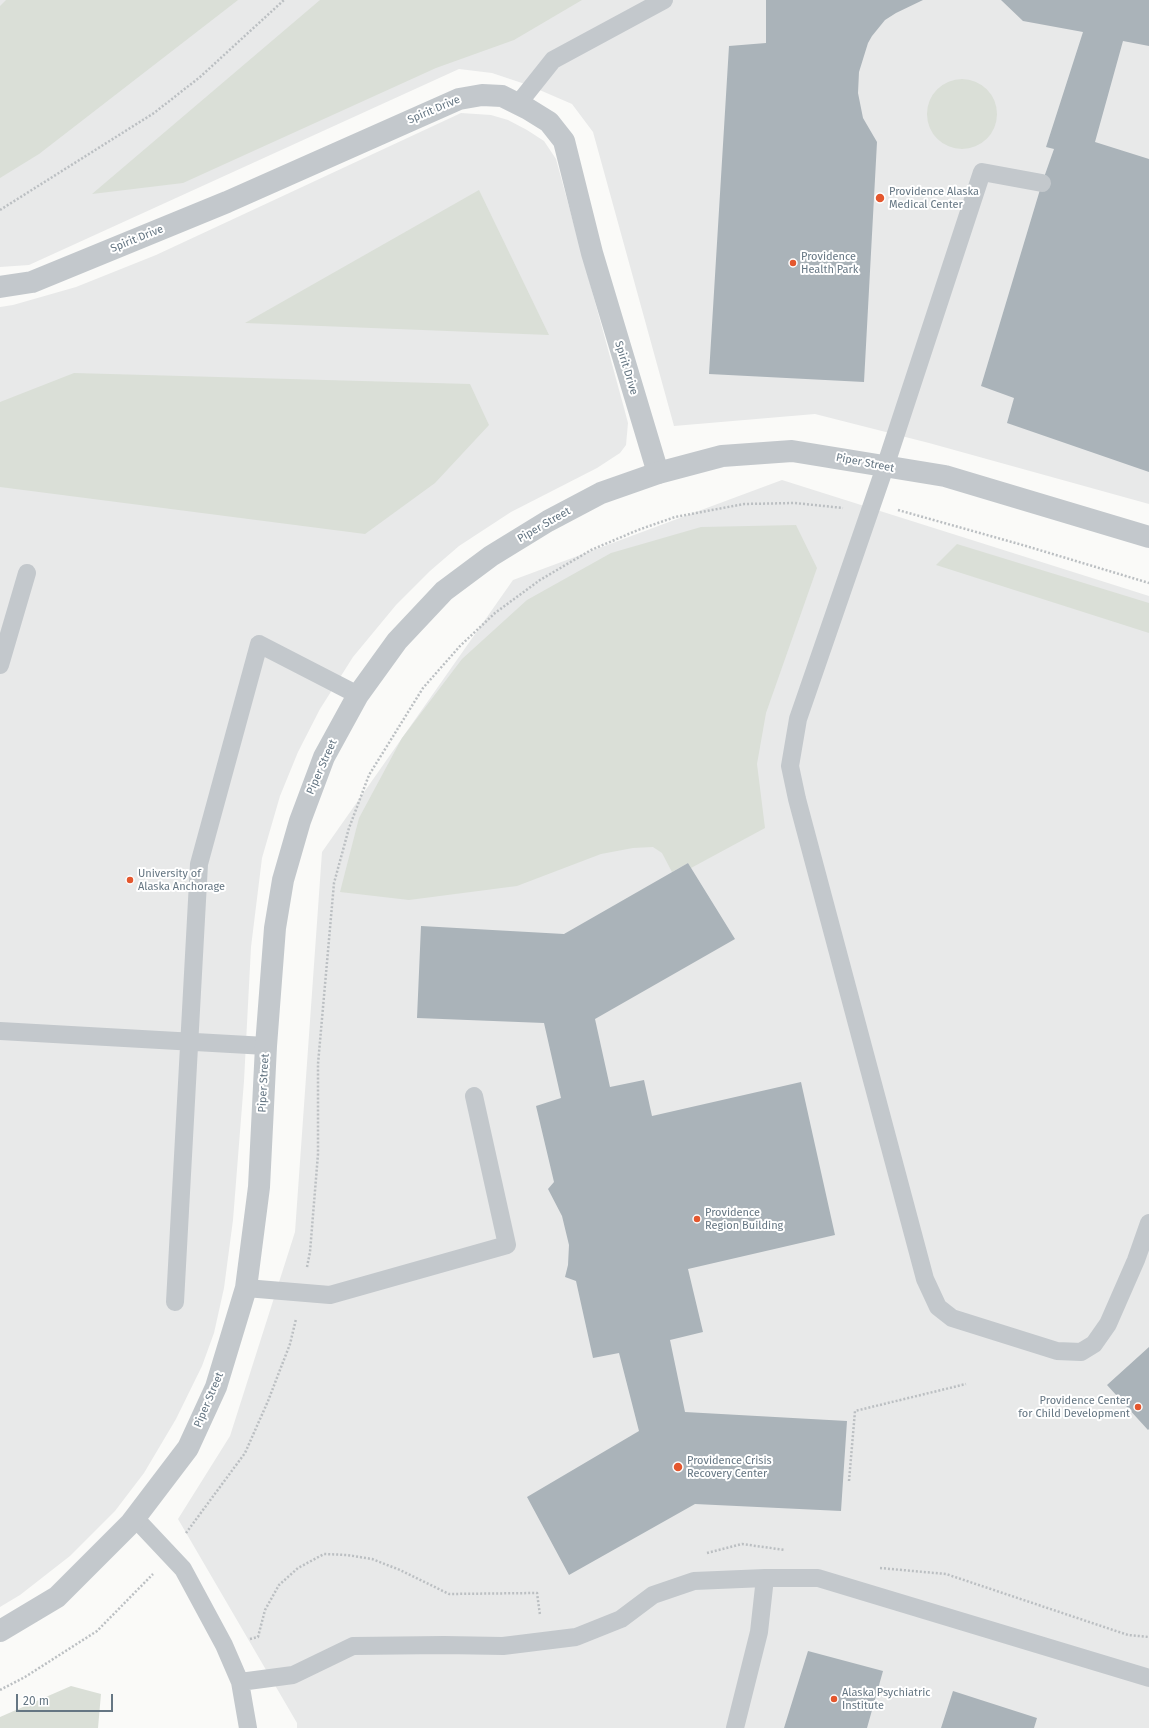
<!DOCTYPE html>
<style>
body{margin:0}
#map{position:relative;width:1149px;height:1728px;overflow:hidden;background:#fafaf8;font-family:"Fira Sans",sans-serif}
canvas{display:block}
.scale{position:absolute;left:16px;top:1694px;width:97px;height:18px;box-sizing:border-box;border:2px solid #657683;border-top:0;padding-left:5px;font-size:12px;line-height:14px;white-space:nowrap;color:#657683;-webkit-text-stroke:3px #fff;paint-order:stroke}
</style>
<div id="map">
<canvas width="1149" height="1728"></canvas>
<div class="scale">20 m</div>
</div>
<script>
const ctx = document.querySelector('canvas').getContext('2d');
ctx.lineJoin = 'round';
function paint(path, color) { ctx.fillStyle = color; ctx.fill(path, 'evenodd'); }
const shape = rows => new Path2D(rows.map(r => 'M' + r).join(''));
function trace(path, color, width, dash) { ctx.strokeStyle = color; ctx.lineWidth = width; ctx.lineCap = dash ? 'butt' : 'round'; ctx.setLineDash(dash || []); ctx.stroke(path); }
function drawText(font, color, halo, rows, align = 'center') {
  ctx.font = font + ' "Fira Sans",sans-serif'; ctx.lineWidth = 4; ctx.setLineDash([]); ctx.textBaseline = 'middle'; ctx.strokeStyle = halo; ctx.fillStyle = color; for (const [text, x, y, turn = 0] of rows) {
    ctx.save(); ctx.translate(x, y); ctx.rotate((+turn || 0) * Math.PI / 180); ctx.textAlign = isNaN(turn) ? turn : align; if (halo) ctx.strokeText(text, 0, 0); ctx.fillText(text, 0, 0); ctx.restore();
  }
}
paint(shape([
 [0,0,1149,0,1149,504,929,443,815,414,674,426,593,132,572,104,528,85,492,73,459,69,29,265,0,267],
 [461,113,491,115,508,120,527,130,544,141,556,159,624,408,628,423,626,445,620,453,597,468,511,512,459,546,430,571,396,605,353,657,320,709,298,752,280,796,262,858,251,947,244,1081,233,1220,224,1288,214,1333,202,1366,176,1419,144,1473,115,1511,70,1556,20,1595,0,1607,0,307,13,305,76,287,156,255],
 [782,480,1149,596,1149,1728,297,1728,297,1723,178,1519,230,1436,295,1232,322,852,513,580]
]), '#e8e9e9');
paint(shape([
 [6,0,238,0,39,154,0,178,0,6],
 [320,0,582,0,514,40,436,68,183,183,92,194],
 '927 114a35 35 0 1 1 70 0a35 35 0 1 1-70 0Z',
 [479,190,549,335,245,323],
 [74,373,470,384,489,425,435,483,365,534,0,487,0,402],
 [796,525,817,568,766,713,757,764,765,828,691,868,688,863,672,872,662,853,653,847,633,848,601,854,517,886,409,900,340,892,359,818,402,738,462,659,527,600,611,553,701,527],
 [957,544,1149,603,1149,633,936,565],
 [71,1686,101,1694,98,1728,0,1728,0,1717]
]), '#dadfd7');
paint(shape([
 [766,0,923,0,896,13,885,20,872,36,868,43,859,72,858,93,863,118,877,142,864,382,709,374,729,46,766,43],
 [1001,0,1149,0,1149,46,1123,41,1095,142,1149,159,1149,472,1007,423,1014,398,981,386,1042,183,1054,149,1046,147,1083,32,1023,21],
 [688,863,735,939,595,1019,610,1087,644,1080,652,1116,801,1082,835,1235,688,1269,703,1332,670,1340,685,1412,847,1421,841,1511,695,1504,569,1575,527,1497,639,1431,619,1353,593,1358,576,1281,565,1277,568,1265,569,1245,562,1216,548,1189,554,1182,536,1106,561,1098,544,1023,417,1018,421,926,564,934],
 [1149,1347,1149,1429,1148,1430,1107,1385],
 [808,1651,883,1671,867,1728,784,1728],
 [953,1691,1037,1718,1034,1728,941,1728]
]), '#aab3b9');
trace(shape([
 [0,210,154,113,200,77,284,0],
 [898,510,1026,546,1149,583],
 [307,1267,310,1252,318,1154,318,1064,334,883,349,828,369,775,423,688,460,646,495,613,540,580,591,550,638,530,675,517,744,504,795,503,843,508],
 [849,1481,855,1411,966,1384],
 [186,1533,245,1453,268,1401,290,1344,296,1319],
 [707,1553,742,1544,785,1550],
 [880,1568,946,1574,1128,1635,1149,1637],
 [250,1639,258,1637,265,1610,279,1585,298,1568,324,1554,347,1555,372,1559,400,1570,449,1594,537,1593,540,1615],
 [0,1690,25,1677,97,1631,153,1574]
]), '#bbbfc2', 2.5, [2, 2]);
trace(shape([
 [518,104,553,60,664,0],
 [1042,183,982,172,885,467,798,719,790,766,797,799,925,1279,938,1307,952,1318,1057,1351,1081,1352,1094,1344,1108,1324,1136,1260,1149,1223],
 [0,665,27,573],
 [0,1031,266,1046],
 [246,1288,330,1295,507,1245,474,1096],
 [175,1302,199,864,259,644,358,695],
 [135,1518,183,1569,224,1645,240,1682,248,1728],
 [240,1682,293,1675,353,1646,444,1645,503,1646,576,1637,621,1619,653,1595,694,1581,765,1578,818,1578,1149,1678],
 [735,1728,759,1632,765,1578]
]), '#c3c8cc', 18);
trace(shape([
 [0,287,32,282,227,202,459,99,482,95,502,96,528,109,549,122,564,141,592,253,658,473]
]), '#c3c8cc', 22);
trace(shape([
 [0,1631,57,1597,131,1523,188,1448,216,1387,246,1288,259,1187,266,1046,275,928,283,880,300,821,324,757,358,695,397,641,444,591,491,556,548,521,601,493,658,473,722,456,792,451,945,476,1149,537]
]), '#c3c8cc', 22);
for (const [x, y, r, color] of [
 [880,198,5,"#e4572e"],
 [793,263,4,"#e4572e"],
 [130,880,4,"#e4572e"],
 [697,1219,4,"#e4572e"],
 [1138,1407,4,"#e4572e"],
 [678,1467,5,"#e4572e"],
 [834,1699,4,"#e4572e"]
]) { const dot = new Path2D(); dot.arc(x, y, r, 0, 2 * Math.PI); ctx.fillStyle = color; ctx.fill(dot); trace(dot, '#fff', 1.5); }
drawText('11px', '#657683', '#fff', [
 ["Spirit Drive",434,110,-23],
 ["Spirit Drive",137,239,-22],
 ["Spirit Drive",626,368,73],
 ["Piper Street",865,463,11],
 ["Piper Street",544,525,-30],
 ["Piper Street",322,767,-66],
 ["Piper Street",264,1083,-87],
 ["Piper Street",209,1400,-67]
]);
drawText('11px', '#657683', '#fff', [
 ["Providence Alaska",889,192],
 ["Medical Center",889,205],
 ["Providence",801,257],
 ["Health Park",801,270],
 ["University of",138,874],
 ["Alaska Anchorage",138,887],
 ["Providence",705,1213],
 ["Region Building",705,1226],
 ["Providence Center",1130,1401,"right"],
 ["for Child Development",1130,1414,"right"],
 ["Providence Crisis",687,1461],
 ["Recovery Center",687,1474],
 ["Alaska Psychiatric",842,1693],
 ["Institute",842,1706]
], 'left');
</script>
